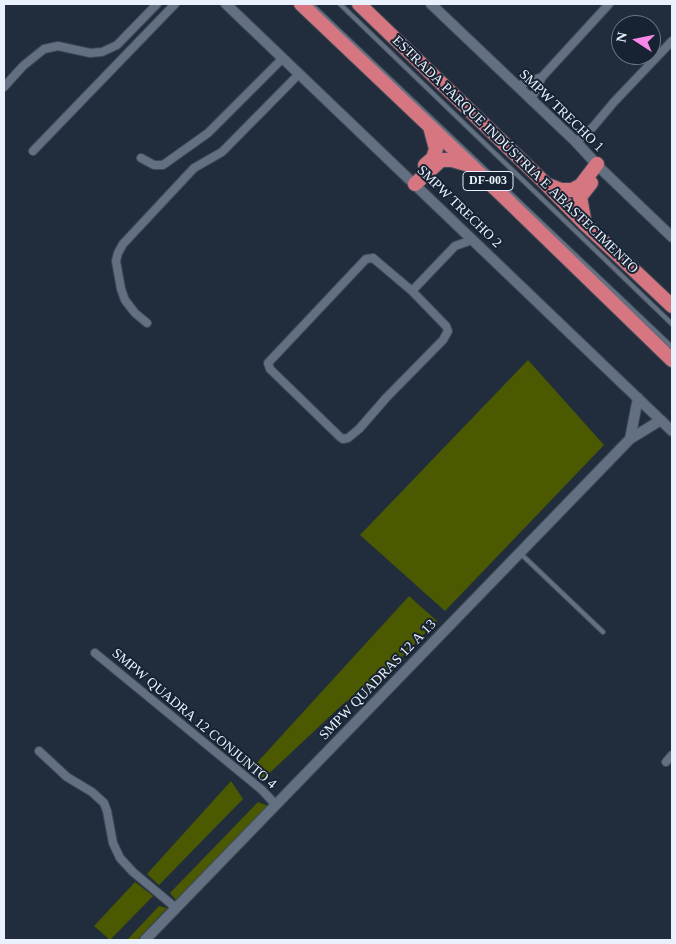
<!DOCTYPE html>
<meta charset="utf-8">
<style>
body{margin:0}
#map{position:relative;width:676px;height:944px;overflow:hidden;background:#212d3c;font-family:Georgia,serif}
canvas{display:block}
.frame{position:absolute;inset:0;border:5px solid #e9f1fc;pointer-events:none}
.north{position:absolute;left:611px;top:15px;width:50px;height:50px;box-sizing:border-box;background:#172332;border:1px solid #6b7583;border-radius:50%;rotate:281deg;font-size:14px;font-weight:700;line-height:20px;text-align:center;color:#e9f1fc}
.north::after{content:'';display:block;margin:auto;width:18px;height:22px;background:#f987e8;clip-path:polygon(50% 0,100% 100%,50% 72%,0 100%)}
</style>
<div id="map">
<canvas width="676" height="944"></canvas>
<div class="frame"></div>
<div class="north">N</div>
</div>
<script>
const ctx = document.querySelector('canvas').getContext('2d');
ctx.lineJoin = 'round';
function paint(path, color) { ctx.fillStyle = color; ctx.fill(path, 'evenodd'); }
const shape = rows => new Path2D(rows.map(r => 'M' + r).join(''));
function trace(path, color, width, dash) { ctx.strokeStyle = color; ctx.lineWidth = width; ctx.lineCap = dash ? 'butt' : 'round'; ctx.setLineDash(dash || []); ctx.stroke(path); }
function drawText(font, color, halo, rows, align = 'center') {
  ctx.font = font + ' Georgia,serif'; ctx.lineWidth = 4; ctx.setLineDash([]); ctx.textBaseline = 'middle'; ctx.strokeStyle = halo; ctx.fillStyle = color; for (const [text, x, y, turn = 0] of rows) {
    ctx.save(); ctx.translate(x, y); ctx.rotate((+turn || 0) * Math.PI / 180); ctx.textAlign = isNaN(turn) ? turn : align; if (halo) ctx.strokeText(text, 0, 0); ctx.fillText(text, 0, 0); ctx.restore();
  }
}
paint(shape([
 [528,360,604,445,445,611,360,535],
 [409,596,437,621,383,676,343,704,261,781,253,767],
 [231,781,243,799,159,885,147,874],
 [258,802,268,806,176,900,170,893],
 [135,882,153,896,110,940,94,926],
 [159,906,167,908,137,940,127,940]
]), '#4b5900');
const service = shape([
 [311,4,672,347],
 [340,4,672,324],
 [520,553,603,632]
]);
const minor = shape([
 [517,86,542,77],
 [4,87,23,66,44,49,58,46,90,53,102,52,117,45,157,4],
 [531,100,542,77,609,4],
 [576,142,593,127,614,102,672,41],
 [33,151,175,4],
 [141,158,154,165,163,165,208,133,283,58],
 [373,258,412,291,446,326,448,331,443,340,386,398,359,429,348,438,343,439,340,437,270,369,268,363,366,259,373,258],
 [412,291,455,246,472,240],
 [147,323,135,313,125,300,121,289,116,261,118,253,123,244,194,168,222,152,299,74],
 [95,653,262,790,276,805],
 [39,751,67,777,92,792,104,803,107,811,113,843,120,858,133,872,176,908],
 [666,762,672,755]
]);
const tertiary = shape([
 [226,4,672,431],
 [431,4,576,142,602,170,672,237],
 [630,439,638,398],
 [145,940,630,439,661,420]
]);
const trunk = shape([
 [301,4,503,196,672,360],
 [359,4,545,183,586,225,672,306],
 [425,165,433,158,436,149,430,127],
 [415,184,441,160,452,160,469,165],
 [548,185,561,190,572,190,581,185,597,164],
 [585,224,580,197,591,183]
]);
trace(service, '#404a57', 6);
trace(minor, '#404a57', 10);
trace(tertiary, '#404a57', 12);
trace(trunk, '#404a57', 16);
trace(service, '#627082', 4);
trace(minor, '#627082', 8);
trace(tertiary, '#627082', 10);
trace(trunk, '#d57680', 14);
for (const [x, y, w] of [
 [488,181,50]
]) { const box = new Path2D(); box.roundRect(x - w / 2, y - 9.5, w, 19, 4); ctx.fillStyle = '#172332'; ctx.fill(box); trace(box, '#e9f1fc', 1); }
drawText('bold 12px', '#e9f1fc', null, [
 ["DF-003",488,181]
]);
drawText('14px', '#e9f1fc', '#172332', [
 ["SMPW TRECHO 1",561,111,44],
 ["ESTRADA PARQUE INDÚSTRIA E ABASTECIMENTO",515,155,44],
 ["SMPW TRECHO 2",459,207,44],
 ["SMPW QUADRAS 12 A 13",378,680,-46],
 ["SMPW QUADRA 12 CONJUNTO 4",194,719,40]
]);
</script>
